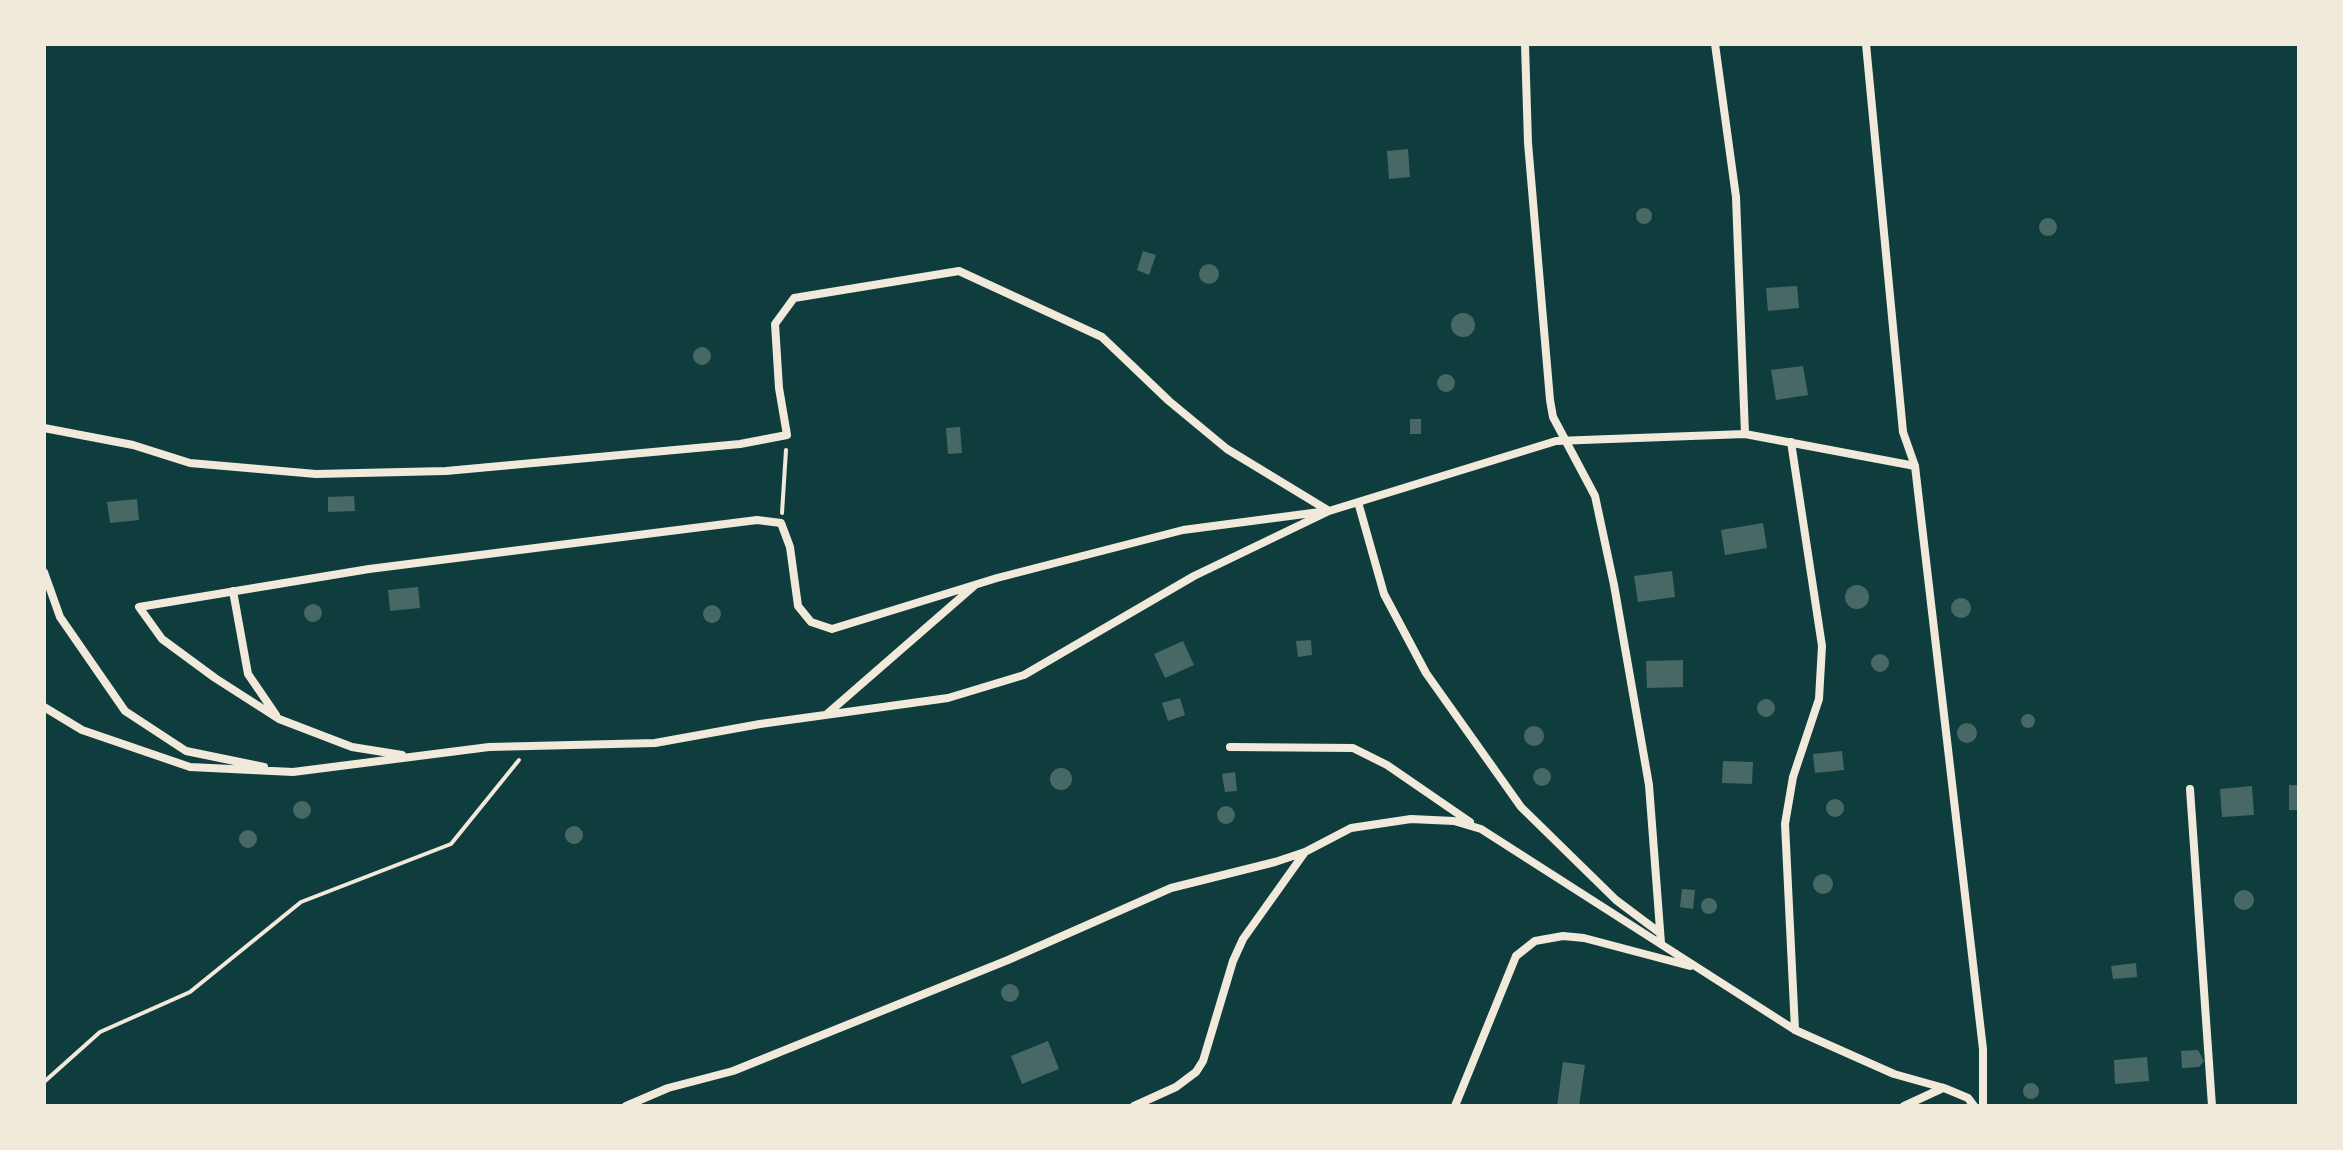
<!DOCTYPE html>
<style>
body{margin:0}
#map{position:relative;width:2343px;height:1150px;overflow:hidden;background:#0f3d3e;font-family:"Public Sans",sans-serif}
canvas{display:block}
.frame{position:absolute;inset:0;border:46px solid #f1e9da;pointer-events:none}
</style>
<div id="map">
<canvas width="2343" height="1150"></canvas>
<div class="frame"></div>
</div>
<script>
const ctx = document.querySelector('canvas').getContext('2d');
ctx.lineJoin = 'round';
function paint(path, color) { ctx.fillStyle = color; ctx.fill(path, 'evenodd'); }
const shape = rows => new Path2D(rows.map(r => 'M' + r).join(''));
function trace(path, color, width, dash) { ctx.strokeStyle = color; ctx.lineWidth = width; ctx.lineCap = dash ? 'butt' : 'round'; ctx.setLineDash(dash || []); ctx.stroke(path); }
paint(shape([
 [1408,149,1410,177,1389,179,1387,151],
 '1636 216a8 8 0 1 1 16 0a8 8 0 1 1-16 0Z',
 '2039 227a9 9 0 1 1 18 0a9 9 0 1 1-18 0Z',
 [1143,251,1156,255,1149,275,1137,270],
 '1199 274a10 10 0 1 1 20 0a10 10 0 1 1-20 0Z',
 [1797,286,1799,308,1768,311,1766,288],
 '1451 325a12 12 0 1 1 24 0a12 12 0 1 1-24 0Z',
 '693 356a9 9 0 1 1 18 0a9 9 0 1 1-18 0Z',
 [1803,366,1808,395,1776,400,1771,370],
 '1437 383a9 9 0 1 1 18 0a9 9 0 1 1-18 0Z',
 [1410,419,1421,419,1421,434,1410,434],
 [960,427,962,453,948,454,946,428],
 [354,496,355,511,328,512,328,497],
 [137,499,139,520,110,523,107,502],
 [1763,523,1767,548,1725,555,1721,530],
 [1672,571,1675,597,1638,602,1634,576],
 '1845 597a12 12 0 1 1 24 0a12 12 0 1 1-24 0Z',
 [418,587,420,608,390,611,388,590],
 '1951 608a10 10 0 1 1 20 0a10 10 0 1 1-20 0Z',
 '304 613a9 9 0 1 1 18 0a9 9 0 1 1-18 0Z',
 '703 614a9 9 0 1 1 18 0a9 9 0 1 1-18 0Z',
 [1311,640,1312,655,1298,657,1296,641],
 [1183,641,1194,665,1165,678,1154,654],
 '1871 663a9 9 0 1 1 18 0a9 9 0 1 1-18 0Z',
 [1683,660,1683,687,1647,688,1646,661],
 [1180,698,1185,715,1168,721,1162,703],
 '1757 708a9 9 0 1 1 18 0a9 9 0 1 1-18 0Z',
 '2021 721a7 7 0 1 1 14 0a7 7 0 1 1-14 0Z',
 '1957 733a10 10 0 1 1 20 0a10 10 0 1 1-20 0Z',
 '1524 736a10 10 0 1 1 20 0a10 10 0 1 1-20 0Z',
 [1842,751,1844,770,1815,773,1813,754],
 [1723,761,1753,762,1752,784,1722,783],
 '1533 777a9 9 0 1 1 18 0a9 9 0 1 1-18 0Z',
 '1050 779a11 11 0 1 1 22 0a11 11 0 1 1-22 0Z',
 [1235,772,1237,791,1225,792,1222,774],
 [2289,785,2299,785,2299,810,2289,810],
 [2252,786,2254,815,2222,817,2220,789],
 '1826 808a9 9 0 1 1 18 0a9 9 0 1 1-18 0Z',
 '293 810a9 9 0 1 1 18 0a9 9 0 1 1-18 0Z',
 '1217 815a9 9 0 1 1 18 0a9 9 0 1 1-18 0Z',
 '565 835a9 9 0 1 1 18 0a9 9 0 1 1-18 0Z',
 '239 839a9 9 0 1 1 18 0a9 9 0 1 1-18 0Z',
 '1813 884a10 10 0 1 1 20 0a10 10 0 1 1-20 0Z',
 [1682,889,1695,890,1693,909,1680,907],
 '2234 900a10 10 0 1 1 20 0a10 10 0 1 1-20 0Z',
 '1701 906a8 8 0 1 1 16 0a8 8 0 1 1-16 0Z',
 [2136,963,2137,977,2113,979,2111,966],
 '1001 993a9 9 0 1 1 18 0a9 9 0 1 1-18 0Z',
 [1048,1041,1059,1069,1022,1084,1011,1056],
 [2198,1050,2204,1061,2199,1067,2182,1068,2181,1051],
 [2147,1057,2149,1081,2115,1084,2114,1060],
 [1563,1062,1585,1065,1579,1106,1557,1106],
 '2023 1091a8 8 0 1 1 16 0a8 8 0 1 1-16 0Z'
]), '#486865');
trace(shape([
 [782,513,786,450],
 [44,1082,100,1032,190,992,301,902,451,844,519,760]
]), '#f1e9da', 4);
trace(shape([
 [1525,44,1528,143,1550,400,1553,417,1595,496,1614,585,1649,785,1661,943],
 [1715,44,1736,197,1745,434],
 [1866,44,1903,432,1915,466,1983,1049,1983,1106],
 [44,428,133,445,190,463,316,474,446,471,740,444,787,435,779,388,775,324,794,298,959,271,1102,337,1169,401,1227,449,1329,511],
 [1791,442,1822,646,1819,699,1793,777,1785,824,1795,1030],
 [1358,502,1384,594,1426,673,1521,807,1616,900,1660,933],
 [44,572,60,617,125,711,186,751,264,767],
 [233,591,248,674,276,715],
 [44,707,82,730,190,767,293,772,489,747,655,743,760,724,948,698,1024,675,1194,576,1329,511,1556,441,1745,434,1915,466],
 [827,714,974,586],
 [1230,747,1353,748,1387,765,1470,822],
 [402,755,352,747,279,719,215,678,162,639,139,607,369,569,757,520,781,523,790,547,798,606,811,622,832,629,997,578,1183,530,1320,512],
 [2190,789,2212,1106],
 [626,1106,668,1088,733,1071,1008,960,1171,888,1275,862,1305,852,1351,828,1411,819,1454,821,1481,829,1795,1030,1894,1074,1944,1088,1968,1098,1974,1106],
 [1134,1106,1176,1087,1196,1072,1203,1061,1233,961,1243,939,1305,852],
 [1455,1106,1516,956,1535,941,1563,936,1584,938,1690,966],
 [1904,1106,1943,1088]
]), '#f1e9da', 8);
</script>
